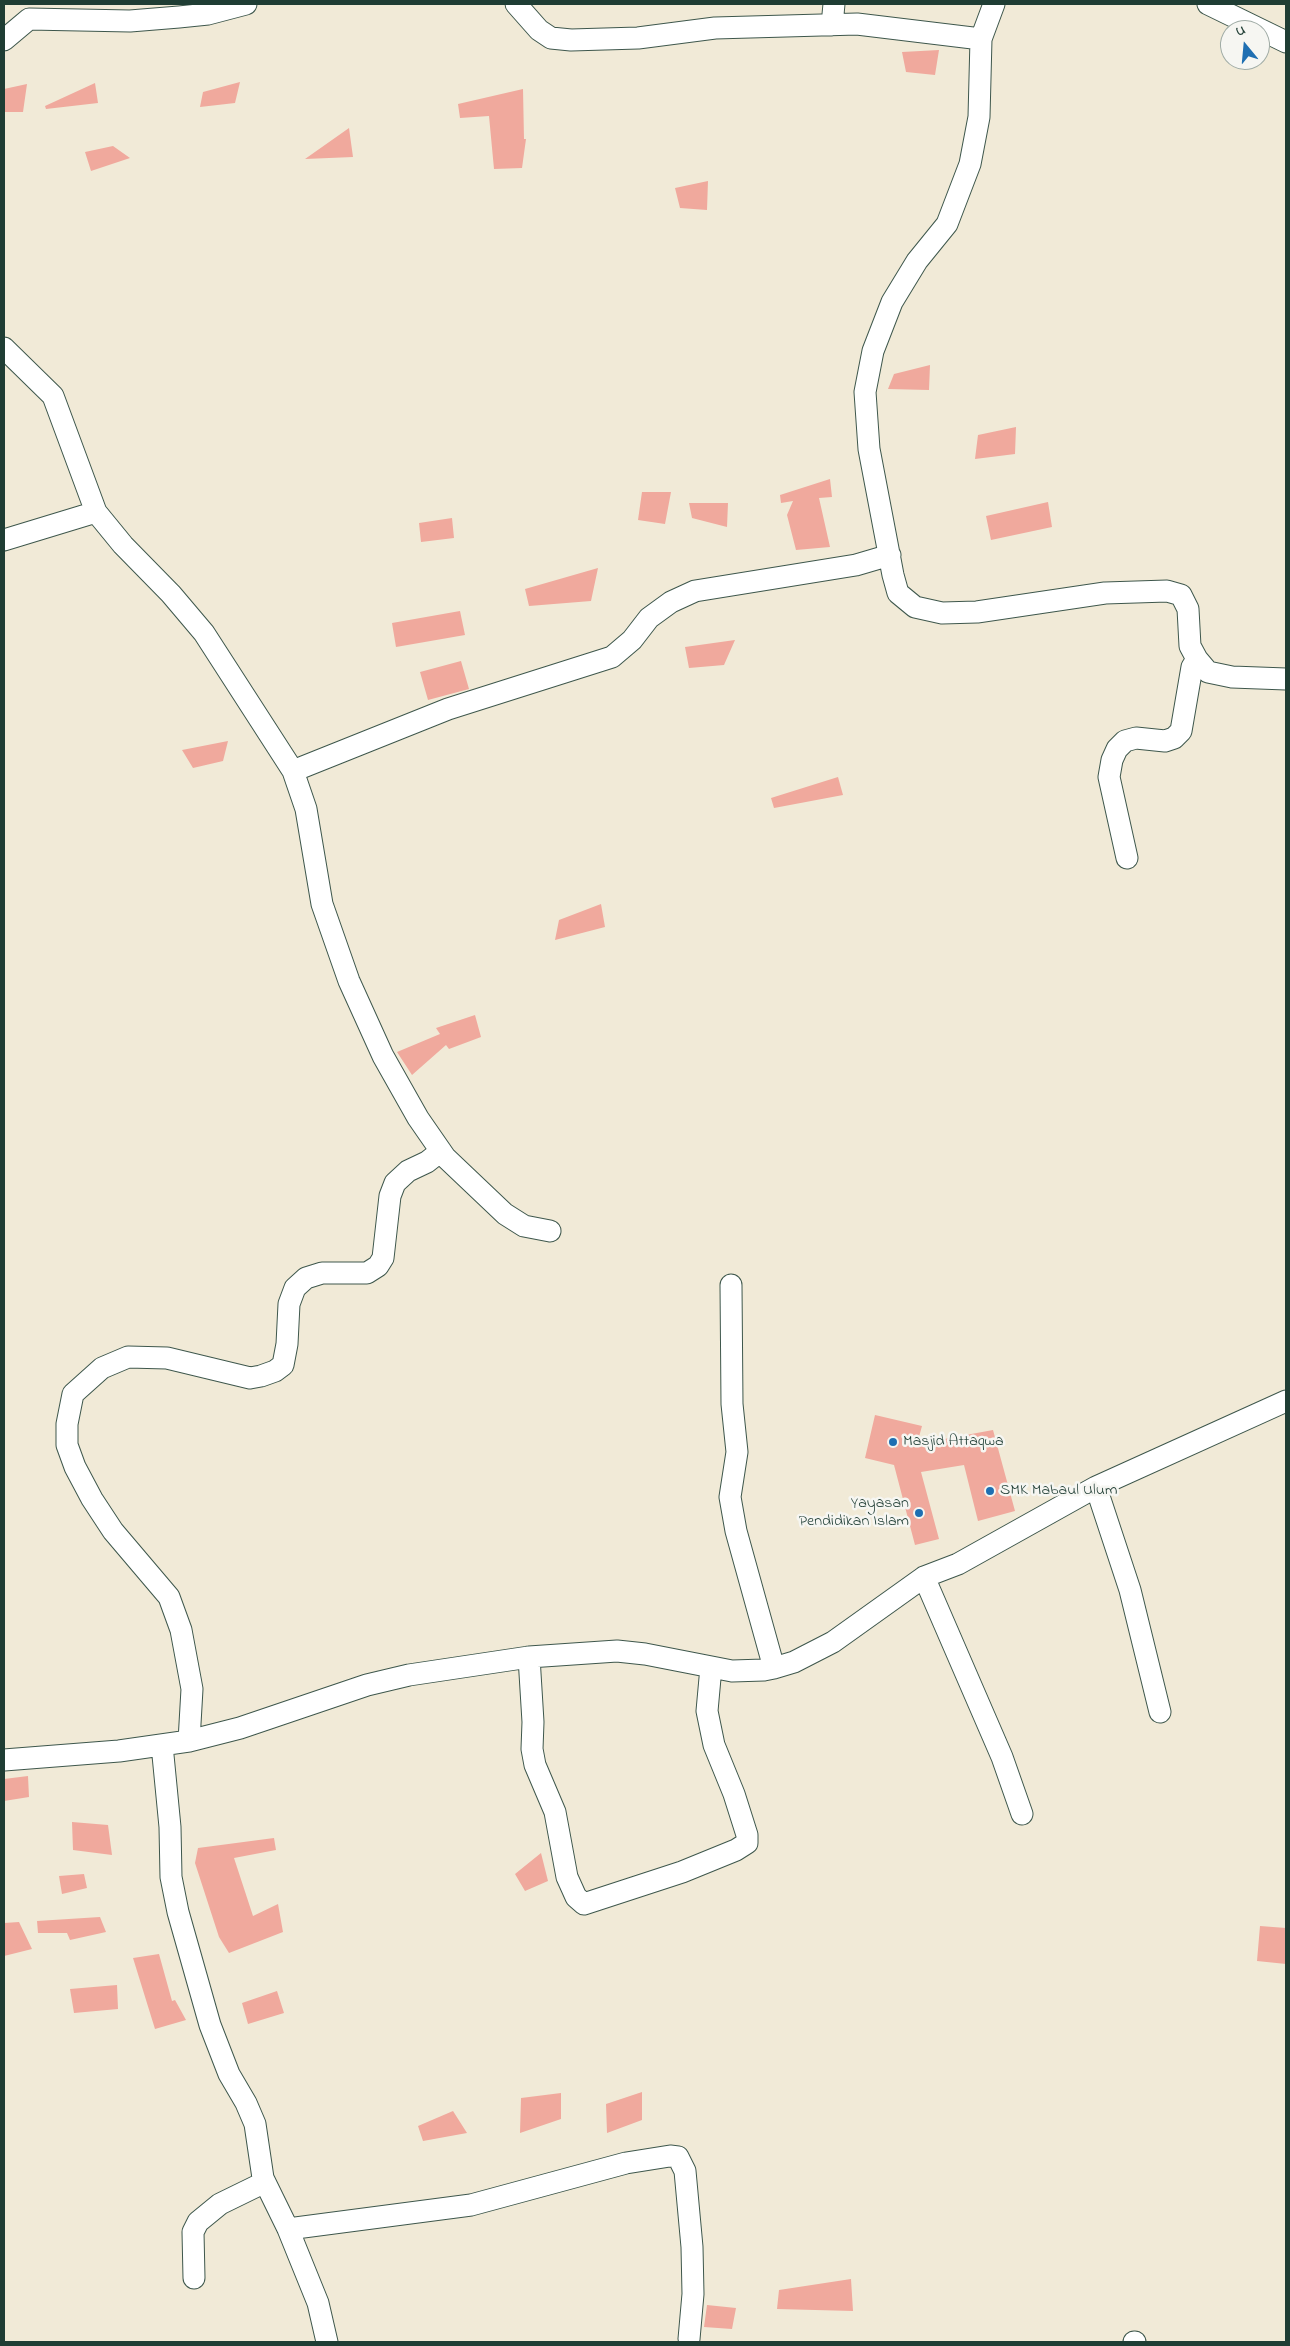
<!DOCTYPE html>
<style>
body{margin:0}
#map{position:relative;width:1290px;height:2346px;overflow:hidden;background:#f1ead7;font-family:"Indie Flower",sans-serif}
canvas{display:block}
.frame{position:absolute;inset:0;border:5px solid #1f3d34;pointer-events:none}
.north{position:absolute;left:1220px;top:20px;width:50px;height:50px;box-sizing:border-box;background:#f6f6f2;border:1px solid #a0aca6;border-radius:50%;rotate:343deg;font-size:14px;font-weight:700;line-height:20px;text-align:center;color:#1f3d34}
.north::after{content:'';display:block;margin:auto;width:18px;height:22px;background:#1f6fb2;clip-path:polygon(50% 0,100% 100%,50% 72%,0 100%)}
</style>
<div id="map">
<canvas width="1290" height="2346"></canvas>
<div class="frame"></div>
<div class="north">U</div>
</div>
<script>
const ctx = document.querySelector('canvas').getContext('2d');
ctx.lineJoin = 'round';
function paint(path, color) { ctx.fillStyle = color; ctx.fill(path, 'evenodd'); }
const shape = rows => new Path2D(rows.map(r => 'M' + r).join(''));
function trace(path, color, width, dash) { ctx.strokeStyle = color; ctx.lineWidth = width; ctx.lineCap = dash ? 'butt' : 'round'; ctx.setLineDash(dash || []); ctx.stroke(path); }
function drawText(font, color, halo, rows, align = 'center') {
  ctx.font = font + ' "Indie Flower",sans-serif'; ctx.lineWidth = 5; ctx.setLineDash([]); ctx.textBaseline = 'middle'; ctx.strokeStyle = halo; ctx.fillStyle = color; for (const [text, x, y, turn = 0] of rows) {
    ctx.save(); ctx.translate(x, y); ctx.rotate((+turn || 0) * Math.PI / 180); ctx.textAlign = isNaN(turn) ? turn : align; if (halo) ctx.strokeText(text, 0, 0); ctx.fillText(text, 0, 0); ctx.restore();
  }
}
paint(shape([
 [939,50,935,75,906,72,902,52],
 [240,82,235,103,200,107,203,92],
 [95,83,98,103,46,109,45,106],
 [27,84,23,112,4,112,4,89],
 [523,89,524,139,526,139,522,168,494,169,489,116,460,118,458,104],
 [349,128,353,157,305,159],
 [113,146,130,158,91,171,85,152],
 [708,181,707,210,680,208,675,188],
 [930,365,929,390,888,389,894,374],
 [1016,427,1015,454,975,459,978,435],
 [830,479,832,497,819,498,830,547,796,550,787,515,793,501,781,503,780,495],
 [642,492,671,492,665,524,638,520],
 [1048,502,1052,527,991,540,986,516],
 [689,503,728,503,727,527,692,518],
 [452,518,454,538,421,542,419,523],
 [598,568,591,601,529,606,525,589],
 [460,611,465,635,396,647,392,623],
 [735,640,724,665,689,668,685,647],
 [461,661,469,689,428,700,420,672],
 [228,741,223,761,193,768,182,750],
 [838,777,843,795,774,808,771,798],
 [601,904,605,927,555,940,559,920],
 [475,1015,481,1037,449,1049,446,1045,412,1075,397,1052,440,1034,436,1028],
 [875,1415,922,1426,917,1444,993,1430,1015,1511,978,1521,964,1465,921,1472,939,1539,915,1545,894,1465,865,1458],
 [28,1776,29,1797,4,1801,4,1779],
 [72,1822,108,1825,112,1855,73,1850],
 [274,1838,276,1850,234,1858,253,1916,278,1904,283,1932,229,1953,219,1937,195,1863,198,1848],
 [541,1853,548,1881,525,1891,515,1874],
 [84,1874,87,1888,62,1894,59,1876],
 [100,1917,106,1932,70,1940,67,1933,38,1933,37,1921],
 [19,1922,32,1949,4,1956,4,1923],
 [1260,1926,1286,1928,1286,1964,1257,1961],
 [159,1954,172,2001,175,2000,186,2020,155,2029,133,1958],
 [117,1985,118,2009,74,2013,70,1989],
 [277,1991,284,2013,248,2024,242,2003],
 [642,2092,642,2120,607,2133,606,2104],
 [561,2093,561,2119,520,2133,521,2098],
 [453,2111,467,2133,423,2141,418,2126],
 [851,2279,853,2311,777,2309,779,2290],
 [707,2305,736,2308,732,2329,704,2327]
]), '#f0a99d');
const street = shape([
 [516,4,539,30,551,38,571,40,638,38,715,28,857,24,981,39,994,4],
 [1208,4,1286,42],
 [832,25,834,4],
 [981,39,979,117,970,164,947,224,917,261,892,302,873,351,865,392,869,449,893,575,898,593,915,607,942,613,977,612,1105,593,1167,591,1181,595,1188,609,1190,646,1197,659,1208,672,1232,677,1286,679],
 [4,40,29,19,130,21,179,17,208,14,246,4],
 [4,348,53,396,96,512,123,545,171,594,204,633,293,771,306,809,322,904,349,981,383,1056,418,1118,445,1157,505,1214,524,1226,550,1231],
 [4,540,96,512],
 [293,771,448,709,612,657,632,640,649,618,671,602,695,591,856,565,890,555],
 [1127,858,1109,777,1112,760,1117,749,1125,741,1136,738,1165,741,1174,738,1181,731,1192,667,1197,659],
 [731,1285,732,1404,737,1452,730,1497,736,1531,774,1668],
 [1096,1487,1130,1590,1160,1712],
 [924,1577,1002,1757,1022,1814],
 [529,1657,533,1722,532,1749,535,1765,555,1812,567,1877,576,1897,584,1904,682,1872,736,1850,747,1843,747,1835,734,1794,714,1745,707,1711,711,1667],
 [189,1741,192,1689,181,1630,169,1597,113,1531,92,1499,75,1467,67,1445,67,1424,73,1394,102,1368,128,1357,167,1358,250,1378,261,1376,275,1371,283,1365,287,1344,289,1304,295,1288,306,1278,322,1273,367,1273,378,1266,383,1258,390,1196,395,1183,408,1171,427,1162,441,1151],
 [162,1745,170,1827,171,1877,178,1912,210,2025,229,2074,246,2103,255,2124,263,2178,288,2229,318,2303,327,2342],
 [4,1760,119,1751,189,1741,240,1728,367,1685,409,1675,529,1657,617,1651,645,1654,732,1671,764,1670,774,1668,794,1662,833,1642,924,1577,958,1564,1096,1487,1286,1401],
 [288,2229,471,2205,626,2163,670,2156,678,2157,685,2171,692,2247,693,2294,689,2339],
 [194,2278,193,2232,198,2222,220,2204,265,2182],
 [1134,2342,1135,2342]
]);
trace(street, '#3e574c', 23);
trace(street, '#fff', 21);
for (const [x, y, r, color] of [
 [893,1442,5,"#1f6fb2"],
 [990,1491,5,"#1f6fb2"],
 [919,1513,5,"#1f6fb2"]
]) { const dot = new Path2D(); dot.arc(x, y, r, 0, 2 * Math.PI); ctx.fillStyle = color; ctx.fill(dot); trace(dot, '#f6f6f2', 2); }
drawText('16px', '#1f3d34', '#f6f6f2', [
 ["Masjid Attaqwa",903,1442],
 ["SMK Mabaul Ulum",1000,1491],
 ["Yayasan",909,1504,"right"],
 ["Pendidikan Islam",909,1522,"right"]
], 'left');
</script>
